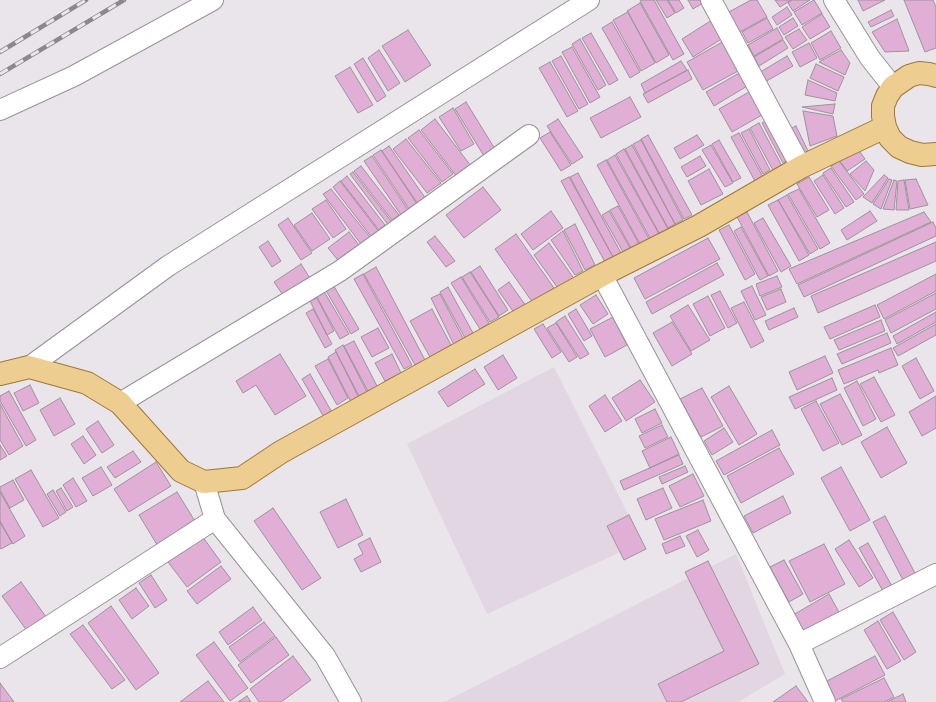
<!DOCTYPE html>
<style>
body{margin:0}
canvas{display:block;background:#eae4eb}
</style>
<canvas width="936" height="702"></canvas>
<script>
const ctx = document.querySelector('canvas').getContext('2d');
ctx.lineJoin = 'round';
function paint(path, color) { ctx.fillStyle = color; ctx.fill(path, 'evenodd'); }
const shape = rows => new Path2D(rows.map(r => 'M' + r).join(''));
function trace(path, color, width, dash) { ctx.strokeStyle = color; ctx.lineWidth = width; ctx.lineCap = dash ? 'butt' : 'round'; ctx.setLineDash(dash || []); ctx.stroke(path); }
paint(shape([
 [554,367,642,542,487,614,407,444],
 [736,554,785,674,738,702,444,702]
]), '#e2d6e3');
const building = shape([
 [642,0,654,0,684,54,673,60,640,1,642,0],
 [656,0,667,0,675,13,667,18,656,0],
 [668,0,679,0,684,8,676,13,668,0],
 [688,0,701,0,703,3,693,9,688,0],
 [751,0,757,0,767,17,738,33,727,13,751,0],
 [775,0,791,0,780,7,775,0],
 [792,0,810,0,793,11,788,3,792,0],
 [814,0,822,13,802,25,794,12,814,0],
 [858,0,885,0,863,11,858,0],
 [904,0,933,0,936,7,936,48,925,52,904,0],
 [640,3,669,55,656,63,627,11,640,3],
 [787,7,792,15,777,25,772,17,787,7],
 [891,10,894,16,871,27,868,22,891,10],
 [628,12,655,63,641,71,613,20,628,12],
 [822,14,830,27,810,39,802,27,822,14],
 [767,18,773,29,748,43,742,32,767,18],
 [793,18,798,26,784,35,779,27,793,18],
 [897,19,909,51,885,52,872,32,897,19],
 [712,20,723,38,693,57,682,39,712,20],
 [612,22,640,72,630,78,602,28,612,22],
 [777,28,783,39,754,56,748,45,777,28],
 [799,29,807,40,793,49,785,37,799,29],
 [408,30,431,65,405,82,382,46,408,30],
 [831,31,841,48,820,60,811,43,831,31],
 [591,33,618,80,609,85,582,38,591,33],
 [580,39,606,85,598,90,572,44,580,39],
 [783,40,788,48,759,66,754,57,783,40],
 [724,41,740,70,703,90,687,62,724,41],
 [809,43,817,58,800,67,792,52,809,43],
 [572,47,600,97,590,103,562,52,572,47],
 [379,50,400,83,388,91,368,58,379,50],
 [841,50,850,63,845,75,819,62,841,50],
 [561,56,588,104,579,109,552,61,561,56],
 [787,56,793,66,763,83,757,74,787,56],
 [363,58,386,96,377,102,354,64,363,58],
 [681,61,687,70,645,93,641,84,681,61],
 [550,62,578,111,567,117,539,68,550,62],
 [816,64,844,77,838,91,810,78,816,64],
 [350,67,373,105,358,113,335,76,350,67],
 [688,70,692,79,648,103,643,94,688,70],
 [741,72,749,85,714,106,706,92,741,72],
 [808,80,837,93,835,101,805,95,808,80],
 [749,92,762,115,732,132,719,109,749,92],
 [630,97,641,117,601,138,590,118,630,97],
 [466,102,495,149,484,156,455,109,466,102],
 [835,104,833,114,802,107,835,104],
 [453,108,474,144,461,151,439,117,453,108],
 [803,111,833,116,837,136,810,146,803,111],
 [772,117,793,157,783,163,762,123,772,117],
 [435,119,471,166,457,177,421,130,435,119],
 [558,119,583,157,572,164,547,126,558,119],
 [759,123,783,168,774,172,750,128,759,123],
 [796,126,810,155,802,159,788,130,796,126],
 [749,129,770,170,763,174,741,133,749,129],
 [419,130,453,174,442,182,408,138,419,130],
 [550,132,571,165,561,171,540,138,550,132],
 [739,133,764,179,756,183,731,137,739,133],
 [648,135,692,215,684,219,641,139,648,135],
 [697,135,704,145,680,159,674,148,697,135],
 [406,139,441,183,427,193,393,149,406,139],
 [641,140,683,220,675,224,633,144,641,140],
 [719,140,741,178,733,182,712,144,719,140],
 [632,145,675,224,668,228,625,149,632,145],
 [711,145,733,183,725,187,702,150,711,145],
 [389,146,426,199,418,204,382,151,389,146],
 [624,149,668,229,659,233,616,154,624,149],
 [858,149,865,159,847,171,840,161,858,149],
 [381,150,417,204,409,209,373,155,381,150],
 [615,155,659,234,650,238,607,160,615,155],
 [372,156,408,210,401,215,364,161,372,156],
 [700,156,706,166,687,177,681,167,700,156],
 [606,160,649,239,640,244,597,165,606,160],
 [839,161,864,194,856,200,831,166,839,161],
 [866,161,874,170,865,191,850,174,866,161],
 [361,166,399,215,392,220,354,171,361,166],
 [831,168,854,202,846,207,823,173,831,168],
 [709,169,723,194,701,205,688,181,709,169],
 [353,172,391,221,389,226,350,174,353,172],
 [578,173,621,253,613,257,570,177,578,173],
 [823,175,844,208,835,214,814,181,823,175],
 [884,175,888,178,872,203,863,197,884,175],
 [347,176,385,225,379,230,341,181,347,176],
 [569,177,613,257,605,262,561,181,569,177],
 [809,177,829,210,817,217,797,184,809,177],
 [889,179,892,180,881,209,873,204,889,179],
 [916,179,928,205,910,209,905,180,916,179],
 [894,180,897,181,894,210,883,209,894,180],
 [904,180,909,210,896,210,898,181,904,180],
 [340,181,380,233,373,239,333,187,340,181],
 [483,187,501,210,464,238,446,215,483,187],
 [331,189,373,241,364,248,323,194,331,189],
 [799,189,830,243,820,249,788,194,799,189],
 [787,195,818,249,810,254,778,200,787,195],
 [326,200,346,229,333,238,312,209,326,200],
 [778,200,809,255,799,261,768,205,778,200],
 [618,206,639,244,631,248,610,210,618,206],
 [551,211,563,228,533,250,521,234,551,211],
 [609,211,630,248,623,252,602,215,609,211],
 [870,211,877,221,847,240,841,230,870,211],
 [747,212,778,271,769,276,737,217,747,212],
 [924,212,931,222,797,284,789,269,924,212],
 [312,213,330,239,312,251,294,225,312,213],
 [288,218,312,253,301,260,278,225,288,218],
 [763,218,791,266,781,272,754,223,763,218],
 [933,222,936,228,936,236,804,297,798,285,933,222],
 [575,224,595,265,585,270,564,230,575,224],
 [729,225,755,274,745,280,719,230,729,225],
 [741,227,768,276,760,280,734,231,741,227],
 [563,231,583,271,575,275,551,240,563,231],
 [349,232,362,249,342,265,328,248,349,232],
 [516,234,554,288,533,303,495,249,516,234],
 [435,236,455,261,446,267,427,242,435,236],
 [708,238,720,259,645,299,634,278,708,238],
 [268,241,281,261,272,267,259,247,268,241],
 [936,242,936,261,818,313,811,296,936,242],
 [549,243,575,280,560,291,534,255,549,243],
 [717,263,724,275,652,314,646,302,717,263],
 [301,264,313,283,287,301,274,282,301,264],
 [480,266,508,310,499,316,471,272,480,266],
 [376,267,425,360,415,365,364,274,376,267],
 [470,272,499,317,490,322,462,277,470,272],
 [363,274,412,365,404,369,354,279,363,274],
 [936,274,936,291,884,319,877,305,936,274],
 [777,276,782,287,760,296,756,284,777,276],
 [461,277,489,323,480,329,451,283,461,277],
 [509,282,526,306,515,314,498,290,509,282],
 [332,283,359,329,351,334,324,287,332,283],
 [752,286,766,315,755,320,741,291,752,286],
 [448,287,473,333,465,338,440,292,448,287],
 [322,288,349,334,340,339,314,292,322,288],
 [781,289,786,302,767,310,761,297,781,289],
 [720,291,737,323,728,328,711,295,720,291],
 [936,293,936,309,891,333,885,320,936,293],
 [440,294,464,340,454,345,431,298,440,294],
 [596,295,608,314,593,324,580,305,596,295],
 [708,296,725,328,710,336,693,304,708,296],
 [317,298,334,331,327,335,310,301,317,298],
 [744,302,764,341,751,348,731,308,744,302],
 [688,305,710,340,691,351,670,316,688,305],
 [875,305,880,317,830,339,824,327,875,305],
 [794,308,798,317,769,330,765,321,794,308],
 [313,309,332,344,325,348,306,313,313,309],
 [432,309,451,345,430,357,410,321,432,309],
 [576,309,592,336,584,341,568,314,576,309],
 [936,312,936,322,897,344,893,336,936,312],
 [565,316,589,354,580,359,556,322,565,316],
 [613,317,627,345,605,357,590,329,613,317],
 [881,320,885,331,839,350,834,340,881,320],
 [672,322,692,354,672,366,653,333,672,322],
 [556,323,577,357,569,362,547,328,556,323],
 [543,324,561,352,552,358,534,329,543,324],
 [936,324,936,335,898,356,893,348,936,324],
 [378,328,389,348,372,357,361,337,378,328],
 [887,333,891,343,842,364,837,354,887,333],
 [354,341,379,390,370,395,344,346,354,341],
 [343,345,367,392,359,396,335,350,343,345],
 [891,348,898,365,879,373,878,370,844,384,838,370,891,348],
 [336,352,360,400,352,404,328,357,336,352],
 [280,354,306,396,275,415,256,385,243,393,236,381,280,354],
 [392,354,401,373,385,381,375,363,392,354],
 [503,355,517,378,498,390,484,367,503,355],
 [825,356,833,373,797,390,789,372,825,356],
 [916,358,934,391,920,399,902,366,916,358],
 [328,359,348,398,337,405,315,366,328,359],
 [475,369,485,384,448,407,438,392,475,369],
 [310,374,333,414,325,419,302,379,310,374],
 [874,377,895,415,881,422,860,384,874,377],
 [832,378,837,390,795,409,789,397,832,378],
 [640,380,655,402,626,421,612,398,640,380],
 [857,381,876,419,863,426,844,388,857,381],
 [30,385,39,403,23,411,14,393,30,385],
 [729,386,757,434,739,445,711,397,729,386],
 [702,388,723,426,701,437,680,399,702,388],
 [9,391,36,440,26,446,0,401,0,396,9,391],
 [840,394,862,435,842,445,820,404,840,394],
 [605,395,622,421,605,432,589,406,605,395],
 [936,396,936,428,922,436,909,412,936,396],
 [60,398,75,424,54,436,40,410,60,398],
 [816,401,839,443,823,451,801,409,816,401],
 [0,404,23,446,9,455,0,440,0,404],
 [655,409,662,423,642,433,635,419,655,409],
 [98,421,114,445,102,453,86,429,98,421],
 [662,425,668,437,645,448,639,436,662,425],
 [887,427,907,463,881,478,861,442,887,427],
 [724,428,733,442,712,455,704,441,724,428],
 [772,430,780,445,724,475,716,461,772,430],
 [83,436,96,455,84,464,71,444,83,436],
 [671,437,679,454,650,468,642,451,671,437],
 [0,445,7,456,0,460,0,445],
 [779,448,794,474,741,503,727,476,779,448],
 [133,451,141,462,115,478,107,467,133,451],
 [679,455,683,464,624,490,620,481,679,455],
 [156,462,171,486,129,512,114,489,156,462],
 [685,466,688,472,662,484,659,477,685,466],
 [101,467,112,485,93,496,82,478,101,467],
 [841,467,870,520,850,531,821,478,841,467],
 [31,470,59,518,43,527,15,479,31,470],
 [693,474,704,496,680,507,669,486,693,474],
 [73,478,87,501,76,507,63,485,73,478],
 [13,480,24,500,10,508,0,490,0,487,13,480],
 [61,488,73,507,67,511,56,491,61,488],
 [663,488,672,508,646,520,637,499,663,488],
 [53,490,66,512,60,516,47,494,53,490],
 [0,492,25,536,13,544,0,521,0,492],
 [177,492,198,526,159,548,139,515,177,492],
 [783,496,791,513,753,533,744,516,783,496],
 [346,499,363,535,338,548,320,512,346,499],
 [703,500,711,521,664,540,655,519,703,500],
 [273,508,321,578,302,590,254,521,273,508],
 [629,515,646,549,624,560,607,526,629,515],
 [885,516,916,575,904,582,873,522,885,516],
 [0,522,12,543,1,549,0,548,0,522],
 [698,530,709,550,697,557,686,536,698,530],
 [202,536,221,562,187,587,168,562,202,536],
 [680,536,685,546,666,554,662,544,680,536],
 [370,538,381,562,361,572,354,559,363,554,358,544,370,538],
 [849,540,873,578,859,587,835,549,849,540],
 [868,543,893,588,884,593,859,548,868,543],
 [824,544,845,584,810,602,789,561,824,544],
 [784,560,803,594,789,602,770,567,784,560],
 [708,561,759,664,681,702,667,702,658,684,724,651,685,572,708,561],
 [221,566,231,579,197,604,187,591,221,566],
 [151,575,167,600,155,608,139,583,151,575],
 [21,582,49,621,30,635,2,596,21,582],
 [136,588,149,606,132,619,119,600,136,588],
 [829,594,840,614,804,634,793,615,829,594],
 [111,606,159,673,136,690,88,623,111,606],
 [253,607,262,620,228,645,219,632,253,607],
 [893,612,916,652,904,660,880,620,893,612],
 [878,621,901,661,887,669,864,630,878,621],
 [264,622,275,636,240,662,229,647,264,622],
 [83,625,125,680,112,689,70,634,83,625],
 [276,637,289,655,251,683,238,665,276,637],
 [214,642,248,688,230,701,196,655,214,642],
 [293,656,311,680,281,702,259,702,250,689,293,656],
 [875,656,885,675,835,701,825,682,875,656],
 [884,678,894,697,884,702,843,702,841,699,884,678],
 [208,681,224,702,180,702,208,681],
 [0,683,14,702,0,702,0,683],
 [796,686,808,702,773,702,796,686],
 [903,694,906,702,887,702,903,694],
 [247,696,251,702,238,702,247,696]
]);
paint(building, '#e1aed5');
trace(building, '#9c949a', 1);
const minor = shape([
 [711,0,801,167],
 [834,0,870,58,893,87],
 [0,110,74,76,213,0],
 [602,275,799,644,825,702],
 [29,367,168,266,589,0],
 [120,403,340,271,529,135],
 [204,482,215,519,325,656,351,702],
 [799,644,936,574],
 [0,658,215,519]
]);
const major = shape([
 [936,76,929,74,919,73,909,76,893,87,887,96,883,106,883,116,885,127,890,138,899,147,910,152,922,155,936,154],
 [0,374,29,367,87,383,120,403,181,471,204,482,242,478,281,452,602,275,699,226,801,167,885,127]
]);
trace(minor, '#989299', 22);
trace(major, '#9d7938', 24);
trace(minor, '#fff', 20);
trace(major, '#eecd91', 22);
const rail = shape([
 [0,52,86,0],
 [0,74,124,0]
]);
trace(rail, '#8c878c', 4.5);
trace(rail, '#eae4eb', 3, [9]);
</script>
